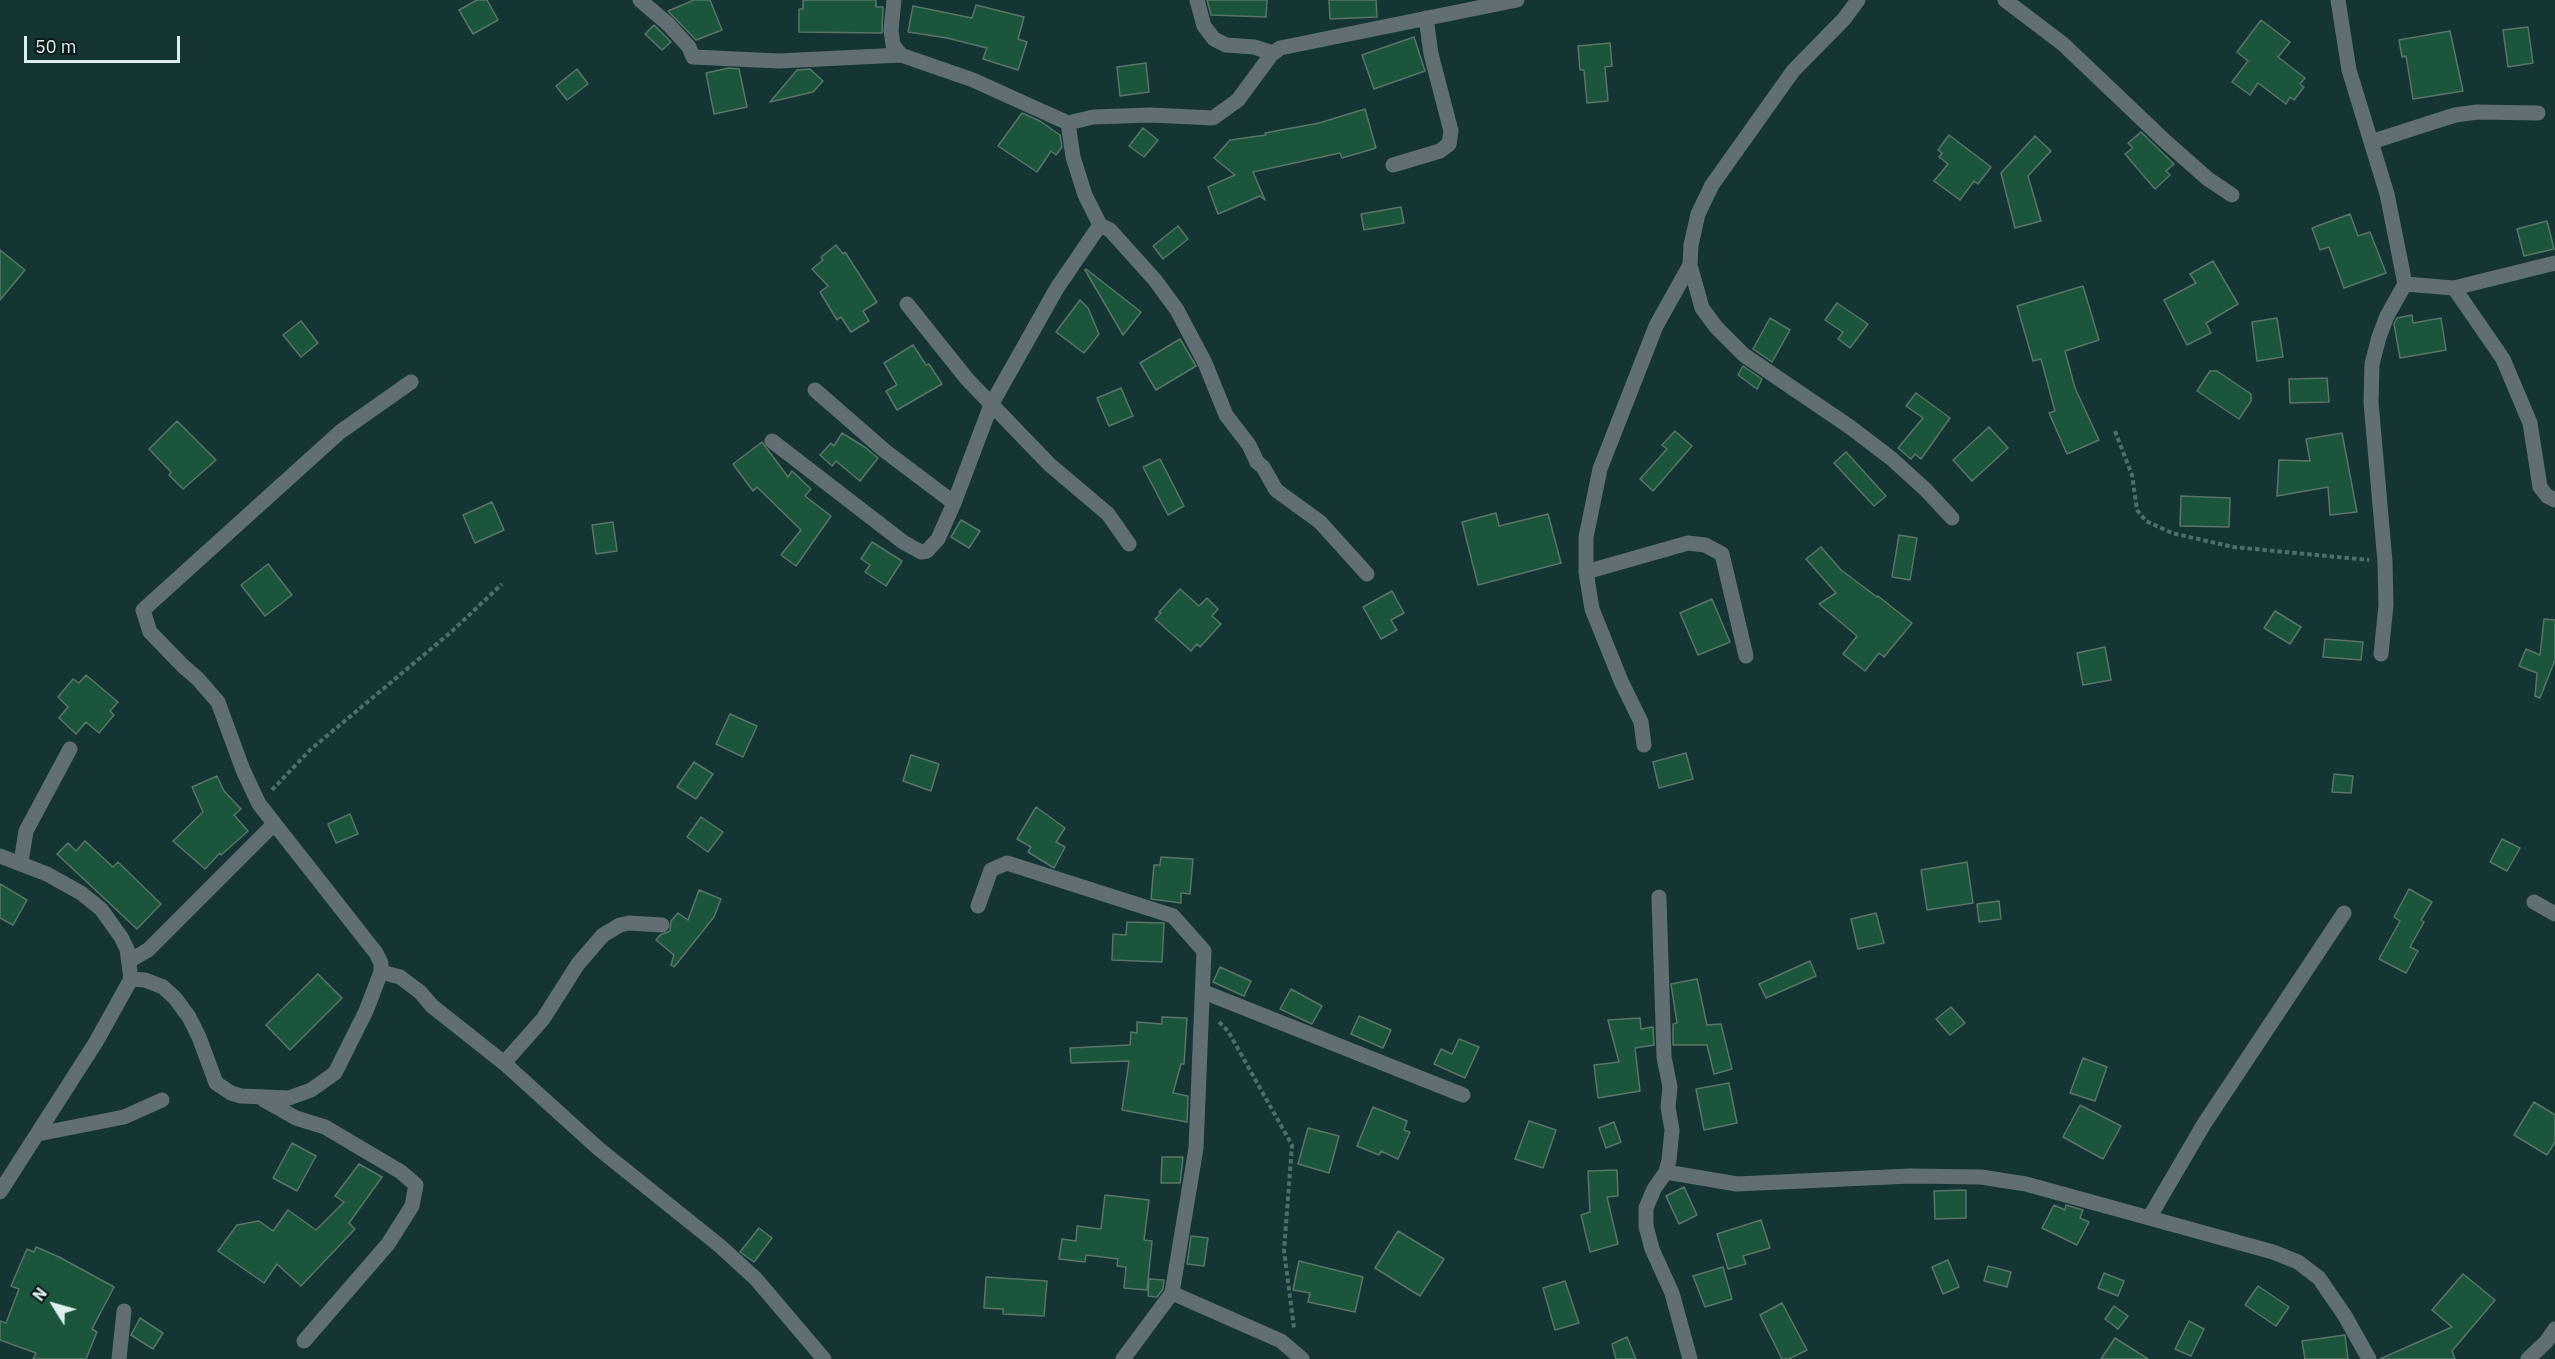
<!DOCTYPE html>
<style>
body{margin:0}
#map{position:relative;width:2555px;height:1359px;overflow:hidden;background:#143533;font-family:"IBM Plex Sans",sans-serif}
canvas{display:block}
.north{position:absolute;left:24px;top:1275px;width:60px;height:60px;-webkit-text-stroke:4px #0c1a19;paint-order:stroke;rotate:307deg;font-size:16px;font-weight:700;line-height:24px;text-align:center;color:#dcefed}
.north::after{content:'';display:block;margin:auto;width:21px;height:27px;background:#dcefed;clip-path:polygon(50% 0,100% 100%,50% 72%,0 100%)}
.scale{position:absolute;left:24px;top:36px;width:156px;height:27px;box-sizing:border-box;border:3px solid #dcefed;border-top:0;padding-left:8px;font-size:18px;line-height:21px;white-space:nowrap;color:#dcefed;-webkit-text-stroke:4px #0c1a19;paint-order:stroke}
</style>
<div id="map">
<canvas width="2555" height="1359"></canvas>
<div class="north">N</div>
<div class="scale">50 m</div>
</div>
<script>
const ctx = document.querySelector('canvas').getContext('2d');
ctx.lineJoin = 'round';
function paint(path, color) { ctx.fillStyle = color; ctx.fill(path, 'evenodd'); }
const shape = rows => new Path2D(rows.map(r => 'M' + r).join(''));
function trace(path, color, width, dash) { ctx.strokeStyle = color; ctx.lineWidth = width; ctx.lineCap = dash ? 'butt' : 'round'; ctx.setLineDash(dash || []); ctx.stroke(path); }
const building = shape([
 [477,0,487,0,498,20,473,34,459,10,477,0],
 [694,0,710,0,722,30,696,40,668,11,694,0],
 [803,0,876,0,876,7,883,7,882,33,799,32,799,9,803,9,803,0],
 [1207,0,1267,0,1266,17,1211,15,1207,0],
 [1329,0,1376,0,1377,17,1330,19,1329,0],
 [976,5,1024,17,1018,39,1027,42,1018,70,983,59,987,48,947,38,908,32,913,6,972,18,976,5],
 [2261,20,2290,42,2278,57,2305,78,2300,84,2304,87,2294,100,2290,97,2286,104,2258,83,2250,95,2232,82,2248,61,2237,52,2261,20],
 [654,25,671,42,662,50,645,34,654,25],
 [2528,27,2533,63,2508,67,2503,30,2528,27],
 [2450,31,2463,91,2413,99,2406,56,2402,57,2399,40,2450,31],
 [1414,37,1425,71,1374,89,1362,55,1414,37],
 [1610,43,1612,66,1605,67,1608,101,1587,103,1584,70,1580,70,1578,46,1610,43],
 [1146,63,1149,92,1120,96,1117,67,1146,63],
 [729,68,739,69,747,107,714,114,706,73,729,68],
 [577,69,588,84,567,100,556,86,577,69],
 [810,69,823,81,813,92,770,102,797,70,810,69],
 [1365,109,1376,148,1342,158,1340,153,1253,172,1265,200,1260,196,1218,214,1208,187,1235,175,1214,158,1230,140,1266,135,1265,133,1319,123,1365,109],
 [1022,113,1040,121,1060,135,1062,147,1056,155,1051,151,1037,172,998,146,1022,113],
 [1143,128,1158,140,1144,157,1129,146,1143,128],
 [2141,132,2174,164,2166,171,2170,175,2155,189,2125,154,2133,148,2128,143,2141,132],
 [1949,135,1991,167,1978,184,1974,181,1960,200,1934,181,1948,164,1939,157,1942,153,1938,150,1949,135],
 [2035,136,2051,151,2028,176,2041,221,2015,228,2001,173,2035,136],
 [1401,207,1404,223,1364,230,1361,214,1401,207],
 [2350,214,2358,236,2370,232,2386,273,2344,288,2329,247,2320,250,2312,228,2350,214],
 [2547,221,2554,249,2524,256,2517,229,2547,221],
 [1178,226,1188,239,1163,259,1153,246,1178,226],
 [836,245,843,254,845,252,877,302,863,311,869,321,851,332,841,317,837,320,820,292,828,286,812,269,823,260,821,257,836,245],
 [0,250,25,270,0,300,0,250],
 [2213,261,2238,304,2206,323,2211,333,2187,345,2164,300,2196,283,2190,274,2213,261],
 [1086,269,1141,312,1123,335,1085,270,1086,269],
 [2083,286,2099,340,2065,351,2075,388,2099,440,2067,454,2049,413,2055,411,2041,359,2033,361,2017,306,2083,286],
 [1080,300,1088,308,1099,334,1084,353,1056,332,1080,300],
 [1837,303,1868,324,1850,348,1838,339,1843,332,1825,320,1837,303],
 [2412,315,2413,323,2441,318,2446,350,2400,358,2394,324,2397,318,2412,315],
 [1770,318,1790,330,1772,362,1753,349,1770,318],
 [2277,318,2283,357,2257,361,2252,322,2277,318],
 [301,321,318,343,301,357,283,335,301,321],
 [1180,339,1196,366,1156,390,1140,363,1180,339],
 [913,345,926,365,929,364,942,384,897,410,886,391,897,385,884,363,913,345],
 [1743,366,1762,379,1757,389,1738,375,1743,366],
 [2210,371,2217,371,2251,394,2251,401,2239,419,2197,391,2210,371],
 [2327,378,2329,402,2290,403,2289,379,2327,378],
 [1121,388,1133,416,1109,426,1097,398,1121,388],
 [1916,393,1950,418,1921,459,1915,454,1911,459,1898,448,1923,418,1906,406,1916,393],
 [177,421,216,460,183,489,169,475,171,472,149,449,177,421],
 [1989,427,2008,448,1972,481,1953,460,1989,427],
 [1675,431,1692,446,1653,491,1640,479,1667,449,1662,445,1675,431],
 [842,433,866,448,878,458,860,481,836,461,832,466,820,455,831,443,834,446,842,433],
 [2342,433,2357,512,2330,515,2328,487,2277,496,2279,460,2310,461,2306,439,2342,433],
 [762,442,788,477,792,471,811,489,805,496,831,516,796,566,781,555,801,530,757,487,753,491,733,464,762,442],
 [1846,452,1886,496,1874,506,1834,463,1846,452],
 [1160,459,1184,506,1168,515,1143,467,1160,459],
 [2181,496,2230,498,2229,527,2180,526,2181,496],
 [492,502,504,530,475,543,463,515,492,502],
 [1496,513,1499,526,1548,514,1561,563,1478,585,1462,522,1496,513],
 [961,520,980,531,969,548,951,537,961,520],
 [613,522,617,551,596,554,592,525,613,522],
 [1899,535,1917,538,1910,580,1892,577,1899,535],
 [872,542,902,561,886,586,865,572,870,565,861,559,872,542],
 [1821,547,1841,570,1877,597,1878,596,1912,623,1884,657,1879,653,1865,671,1843,654,1857,636,1819,604,1836,593,1806,559,1821,547],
 [268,564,292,595,265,616,241,585,268,564],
 [1180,589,1199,606,1207,598,1218,609,1212,616,1221,624,1200,647,1197,644,1191,651,1155,619,1161,613,1159,612,1180,589],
 [1392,591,1404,613,1391,620,1397,630,1381,639,1363,607,1392,591],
 [1712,599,1730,642,1698,655,1680,613,1712,599],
 [2275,611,2301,627,2290,644,2264,628,2275,611],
 [2544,619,2555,620,2555,660,2540,698,2535,696,2537,673,2519,666,2526,649,2540,655,2544,619],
 [2325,639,2363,642,2361,660,2323,657,2325,639],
 [2105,647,2111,680,2083,685,2077,653,2105,647],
 [86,675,118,702,110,711,114,715,99,733,86,722,76,734,59,718,68,707,58,697,73,679,79,683,86,675],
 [730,714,757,726,743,757,716,744,730,714],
 [1686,753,1693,779,1659,788,1653,762,1686,753],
 [911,755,939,764,931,791,903,781,911,755],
 [694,762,713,774,696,799,677,787,694,762],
 [2334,774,2353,776,2351,793,2332,792,2334,774],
 [217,776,224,791,241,809,234,815,248,831,221,855,220,853,205,869,173,841,203,812,192,787,217,776],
 [1036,807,1065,828,1056,842,1065,847,1054,868,1028,852,1031,847,1017,839,1036,807],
 [350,814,358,834,336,843,328,824,350,814],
 [701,817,723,832,708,852,687,837,701,817],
 [2502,839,2520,848,2507,871,2490,862,2502,839],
 [85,841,113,867,118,862,161,904,137,929,57,854,68,843,76,851,85,841],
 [1161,857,1193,859,1190,894,1181,893,1181,903,1151,899,1154,865,1160,865,1161,857],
 [1967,862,1973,903,1927,910,1921,870,1967,862],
 [0,884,27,900,13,925,0,918,0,884],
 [2409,889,2432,902,2421,920,2424,922,2410,947,2418,951,2406,973,2379,959,2400,921,2394,917,2409,889],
 [699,890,721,899,714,917,674,967,671,965,674,955,656,940,660,935,670,931,671,921,678,913,688,920,699,890],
 [1999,901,2001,919,1979,922,1977,904,1999,901],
 [1876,913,1884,943,1858,949,1851,919,1876,913],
 [1127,922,1164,923,1162,962,1112,960,1113,934,1126,935,1127,922],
 [1810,961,1816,976,1766,998,1759,984,1810,961],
 [1220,967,1251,981,1244,996,1213,982,1220,967],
 [318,974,342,998,290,1050,266,1025,318,974],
 [1697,979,1707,1025,1721,1024,1732,1069,1714,1074,1707,1045,1673,1045,1673,1024,1677,1023,1671,984,1697,979],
 [1291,989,1322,1006,1312,1024,1280,1009,1291,989],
 [1951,1007,1965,1023,1950,1035,1936,1019,1951,1007],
 [1359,1016,1391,1030,1383,1048,1351,1034,1359,1016],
 [1162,1017,1187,1018,1184,1064,1181,1064,1173,1093,1188,1096,1187,1122,1122,1110,1129,1061,1071,1063,1070,1048,1130,1045,1131,1032,1137,1033,1137,1022,1162,1024,1162,1017],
 [1640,1018,1641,1029,1653,1027,1654,1045,1635,1048,1640,1091,1598,1098,1594,1065,1619,1062,1608,1020,1640,1018],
 [1459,1039,1479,1047,1465,1078,1434,1064,1441,1049,1452,1054,1459,1039],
 [2083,1058,2107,1067,2095,1101,2070,1093,2083,1058],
 [1729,1083,1737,1123,1704,1130,1696,1089,1729,1083],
 [2534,1102,2555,1115,2555,1142,2547,1155,2514,1135,2534,1102],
 [2080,1105,2121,1126,2103,1159,2063,1137,2080,1105],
 [1373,1107,1407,1121,1404,1130,1410,1132,1398,1159,1381,1151,1379,1155,1357,1146,1373,1107],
 [1529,1121,1556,1130,1543,1168,1515,1159,1529,1121],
 [1614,1122,1621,1142,1606,1148,1599,1128,1614,1122],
 [1308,1128,1339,1136,1329,1173,1298,1164,1308,1128],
 [292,1143,316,1156,297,1191,273,1178,292,1143],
 [1162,1157,1183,1157,1180,1183,1161,1183,1162,1157],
 [359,1164,382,1177,349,1223,355,1229,301,1286,277,1264,264,1283,218,1251,237,1225,259,1221,273,1231,288,1210,316,1230,344,1202,335,1196,359,1164],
 [1617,1170,1618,1196,1607,1197,1618,1244,1590,1252,1581,1215,1590,1212,1588,1171,1617,1170],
 [1684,1187,1697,1215,1679,1224,1666,1196,1684,1187],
 [1966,1190,1966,1218,1935,1219,1934,1191,1966,1190],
 [1105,1195,1149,1200,1144,1240,1152,1241,1147,1290,1124,1288,1126,1267,1117,1266,1118,1259,1086,1255,1085,1262,1059,1259,1062,1239,1076,1241,1077,1226,1101,1229,1105,1195],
 [2054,1205,2065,1210,2066,1205,2083,1210,2080,1218,2089,1222,2077,1245,2042,1228,2054,1205],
 [1761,1220,1770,1248,1743,1256,1746,1264,1728,1269,1717,1234,1761,1220],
 [759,1228,772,1238,754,1262,740,1252,759,1228],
 [1398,1231,1444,1259,1420,1296,1375,1268,1398,1231],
 [1191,1236,1208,1238,1204,1266,1187,1264,1191,1236],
 [36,1247,59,1257,114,1287,92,1329,97,1332,86,1359,33,1359,36,1353,0,1340,0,1321,6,1323,19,1289,11,1286,27,1249,34,1252,36,1247],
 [1948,1260,1959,1287,1943,1294,1932,1267,1948,1260],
 [1299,1261,1363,1277,1355,1312,1308,1302,1310,1293,1293,1290,1299,1261],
 [1988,1266,2011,1272,2007,1287,1984,1281,1988,1266],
 [1723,1267,1732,1299,1705,1307,1693,1276,1723,1267],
 [2104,1273,2124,1281,2118,1296,2098,1288,2104,1273],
 [2463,1274,2495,1300,2452,1351,2455,1359,2380,1359,2452,1327,2432,1310,2463,1274],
 [986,1277,1047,1281,1044,1316,1003,1314,1003,1309,984,1308,986,1277],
 [1149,1279,1164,1280,1163,1289,1157,1297,1148,1296,1149,1279],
 [1565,1281,1579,1323,1555,1330,1543,1288,1565,1281],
 [2258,1286,2289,1307,2276,1326,2245,1305,2258,1286],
 [1782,1303,1807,1350,1789,1359,1782,1359,1760,1315,1782,1303],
 [2114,1306,2128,1316,2118,1329,2105,1319,2114,1306],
 [140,1318,163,1333,153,1349,131,1335,140,1318],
 [2189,1321,2204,1329,2191,1356,2175,1349,2189,1321],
 [2345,1335,2348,1359,2305,1359,2302,1341,2345,1335],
 [1627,1337,1636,1359,1616,1359,1612,1344,1627,1337],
 [2115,1338,2148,1359,2101,1359,2115,1338]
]);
paint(building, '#1b553c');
trace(building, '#5a7567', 1.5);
trace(shape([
 [2115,431,2132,475,2137,510,2146,521,2172,533,2233,547,2369,560],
 [272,790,310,750,450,633,502,584],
 [1219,1022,1228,1031,1292,1145,1284,1251,1294,1328]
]), '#516d6b', 4, [4.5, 3]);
trace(shape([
 [640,0,668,24,689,47,693,57,779,61,901,55],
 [894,0,891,30,893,45,901,55,973,80,1068,123,1093,117,1151,115,1213,118,1238,100,1271,55,1280,48,1517,0],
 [1197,0,1204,26,1214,39,1226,45,1254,47,1273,53],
 [1858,0,1844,19,1793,71,1712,185,1698,214,1691,245,1690,265,1702,308,1716,327,1744,355,1850,427,1892,459,1926,490,1952,518],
 [2005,0,2063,44,2166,142,2208,179,2232,195],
 [2338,0,2349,70,2387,194,2405,284,2387,316,2379,337,2372,364,2371,402,2385,562,2386,605,2381,654],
 [1068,123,1073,157,1085,195,1100,225,1110,230,1155,280,1177,310,1205,363,1226,415,1249,445,1257,462,1263,467,1276,490,1320,522,1367,574],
 [2371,142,2455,115,2477,112,2538,113],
 [1393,165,1440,151,1449,144,1451,131,1431,54,1426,18],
 [2405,284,2454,288,2555,263],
 [2454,288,2503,359,2530,423,2540,487,2547,496,2555,500],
 [907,304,967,379,1050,465,1108,514,1129,544],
 [815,390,885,451,954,503],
 [772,441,903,542,921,552,927,551,938,539,954,503,991,405,1057,288,1100,225],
 [1586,572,1688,543,1705,545,1722,554,1746,656],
 [1644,745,1641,722,1621,681,1592,609,1586,572,1586,537,1600,469,1656,326,1690,265],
 [0,856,47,874,81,893,101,909,121,937,127,949,131,979,96,1042,0,1192],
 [21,862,26,831,70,749],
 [1659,897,1664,1057,1670,1087,1668,1107,1672,1130,1669,1160,1666,1172,1654,1189,1646,1208,1646,1226,1652,1249,1672,1293,1690,1359],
 [2534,902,2555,914],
 [978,906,991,870,1007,863,1173,916,1204,951,1196,1148,1172,1293,1281,1341,1302,1359],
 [129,961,148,950,274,824],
 [381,972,400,977,420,992,432,1006,504,1063,599,1149,720,1246,756,1279,824,1359],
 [131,979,145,980,163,987,175,998,189,1017,199,1037,216,1083,231,1093,241,1096,289,1098,311,1090,335,1073,366,1011,381,972,381,963,376,953,259,804,243,770,218,702,198,679,183,666,150,632,143,610,340,432,411,382],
 [1204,992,1463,1095],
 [504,1063,543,1019,578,964,603,935,620,925,629,923,662,925],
 [264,1100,296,1118,325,1127,401,1172,416,1185,412,1206,388,1244,304,1341],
 [38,1134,124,1117,162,1100],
 [1666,1172,1737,1184,1910,1176,1981,1177,2026,1184,2273,1252,2298,1262,2319,1278,2345,1316,2369,1359],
 [2149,1218,2204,1124,2344,913],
 [119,1359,124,1311],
 [1123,1359,1172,1293],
 [2528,1359,2546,1342,2555,1329]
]), '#616f73', 15);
</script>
